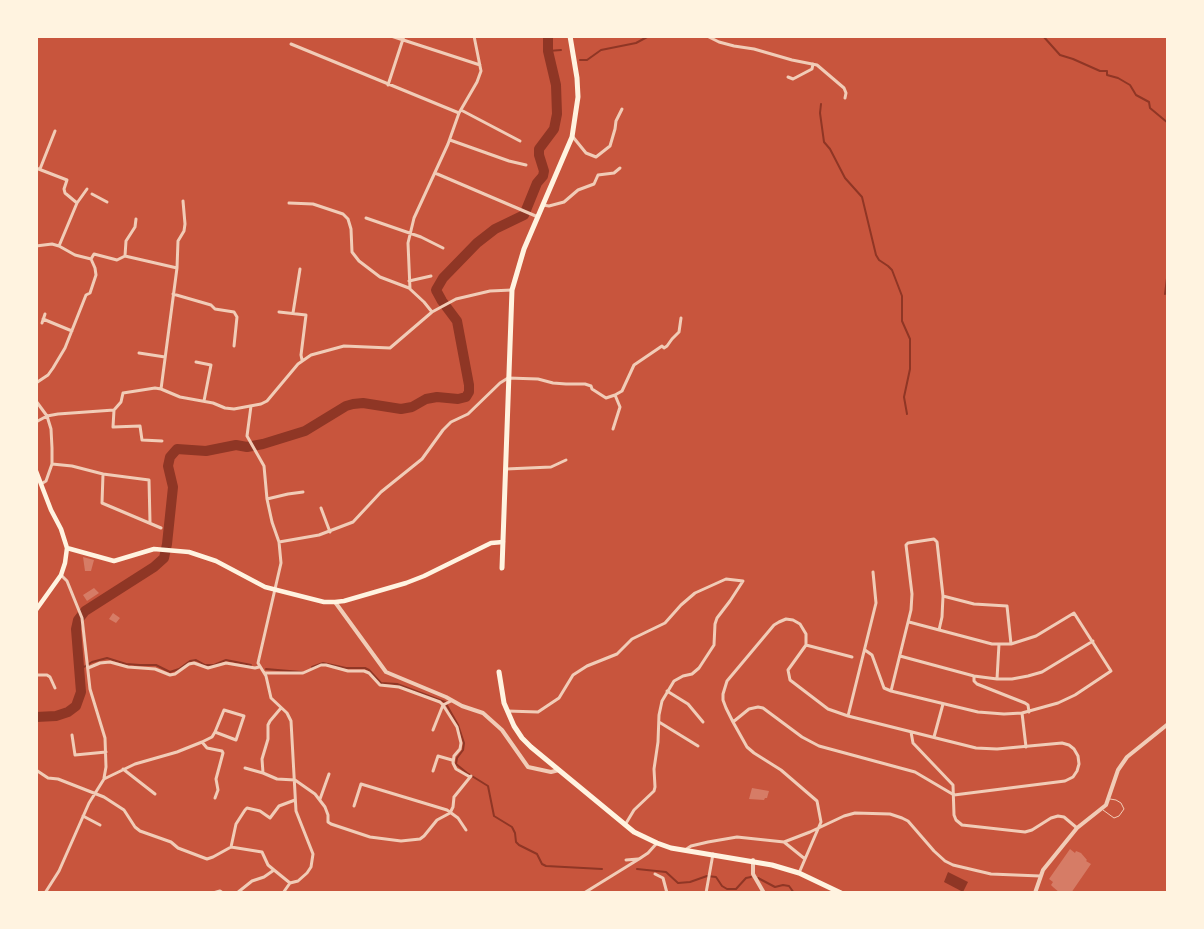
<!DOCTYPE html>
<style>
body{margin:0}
#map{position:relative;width:1204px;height:929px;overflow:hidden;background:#c8553d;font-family:Lora,serif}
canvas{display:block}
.frame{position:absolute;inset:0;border:38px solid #fff3e0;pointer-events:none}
</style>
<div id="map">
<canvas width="1204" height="929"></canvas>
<div class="frame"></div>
</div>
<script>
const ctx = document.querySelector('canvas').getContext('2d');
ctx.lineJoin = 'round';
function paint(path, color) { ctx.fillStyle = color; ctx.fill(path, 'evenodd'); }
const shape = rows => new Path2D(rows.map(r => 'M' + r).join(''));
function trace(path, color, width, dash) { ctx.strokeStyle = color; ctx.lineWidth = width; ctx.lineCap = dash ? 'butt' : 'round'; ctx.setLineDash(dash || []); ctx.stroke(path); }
paint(shape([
 [948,872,968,882,963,892,944,882]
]), '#8f3625');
trace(shape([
 [1043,36,1060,55,1073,59,1100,71,1107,71,1107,75,1118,78,1130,85,1136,95,1149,102,1150,108,1168,123],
 [548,51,561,50],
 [580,60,587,60,601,50,636,43,649,36],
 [821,104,820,113,824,142,830,149,845,178,862,197,876,255,879,260,888,266,892,270,902,296,902,321,910,339,910,369,904,397,907,414],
 [1165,294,1168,270],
 [312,667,323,663,346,668,365,668,369,670,381,683,397,684,445,702,458,725,464,743,463,750,457,758,456,764,467,773,488,786,494,816,512,827,515,833,516,842,519,845,537,854,542,864,546,866,602,869],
 [266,669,301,672],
 [79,670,92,662,107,658,126,664,140,665,156,665,170,672,179,669,190,661,196,660,205,665,214,665,226,660,251,665],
 [637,869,666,872,678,883,690,882,707,876,716,877,722,886,727,889,736,889,746,878,751,877],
 [758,878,775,887,783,885,789,886,794,893]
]), '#8f3625', 2);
trace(shape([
 [36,717,56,716,68,712,76,706,81,692,76,629,78,620,85,611,154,567,164,558,167,544,173,487,168,466,170,457,177,449,206,451,236,445,247,447,263,444,305,431,346,406,353,404,363,403,401,409,412,407,426,399,437,397,458,399,466,397,469,392,469,385,457,321,442,301,436,290,443,278,477,243,495,229,524,215,537,183,543,176,544,171,539,155,539,149,554,129,557,114,556,85,548,51,548,36]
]), '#8f3625', 10);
paint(shape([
 [83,557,94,560,91,571,85,571],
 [94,588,99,593,87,601,83,595],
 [113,613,120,618,116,623,109,619],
 [752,788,769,791,767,798,765,798,764,800,749,799],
 [1070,849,1075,853,1076,851,1081,853,1087,860,1086,861,1091,864,1071,893,1066,891,1060,893,1053,887,1051,885,1053,882,1049,879]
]), '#d67c66');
trace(shape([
 [1103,810,1114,818,1119,816,1124,809,1121,803,1116,800,1110,799]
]), '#f1ccb7', 1);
trace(shape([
 [391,36,480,65],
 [474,36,481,71,477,82,459,113,448,144,414,218,408,243,410,289,424,302,432,312,456,299,490,291,512,290],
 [707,36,719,42,734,46,754,49,792,60,817,65,844,88,846,93,845,98],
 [291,44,459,113],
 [788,77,793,79,812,69,813,64],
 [388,85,404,36],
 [461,110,520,141],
 [573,137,586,153,596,157,610,146,615,129,616,121,622,109],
 [450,140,509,161,526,165],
 [36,168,67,180,64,189,65,193,77,203],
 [40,169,55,131],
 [435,173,538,217],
 [92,194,107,202],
 [289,203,313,204,343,214,348,219,351,229,352,252,359,261,380,277,409,288],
 [543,205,549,206,564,202,578,190,594,184,598,175,614,173,620,168],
 [366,218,421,237,443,248],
 [136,219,135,227,126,241,125,256,177,268],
 [36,246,52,244,59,246,77,203,87,189],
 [59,246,75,255,91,259],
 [409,281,431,276],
 [173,294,211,305,215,309,234,312,237,317,234,346],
 [279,312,306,315,301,355,302,360],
 [293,313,300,269],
 [43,319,72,331],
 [42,323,45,314],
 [139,353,165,357],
 [196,362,211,365,204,401],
 [36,383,48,375,53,368,65,348,86,295,90,293,96,275,95,268,91,259,94,254,117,260,125,256],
 [161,389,177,268,178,241,184,231,185,224,183,201],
 [36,401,47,416,51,429,52,448,52,464,46,481,41,484],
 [251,406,247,436,264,466,267,499,272,522,279,542,281,563,258,663,266,676,271,698,287,713,291,721,296,811,313,854,311,867,307,873,298,881,290,883,283,893],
 [114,410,113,427,140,426,142,440,162,441],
 [36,422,47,416,58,414,114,410,121,402,123,393,155,388,161,389,180,397,213,403,225,408,234,409,261,404,267,401,298,364,311,355,344,346,390,348,432,312],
 [613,429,620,407,615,395],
 [52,464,72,466,103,474,102,503,161,528],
 [506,469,551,467,566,460],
 [103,474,149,480,150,522],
 [267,499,288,494,303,492],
 [321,508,330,532],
 [279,542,319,535,353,522,381,492,422,459,443,430,451,422,468,414,500,383,508,378,538,379,553,383,566,384,585,384,591,386,592,389,606,398,615,395,622,391,634,365,662,346,664,348,667,346,672,339,679,332,681,318],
 [61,575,67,581,82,618,90,689,105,738,106,767,104,778],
 [943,596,974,604,1007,606,1011,644],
 [909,622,992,644,1011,644,1036,636,1074,613,1111,671,1075,695,1058,703,1022,713],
 [939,630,942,617,943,596,937,542,934,539,908,543,906,545,912,594,911,610,891,691,978,712,1004,714,1022,713,1026,747],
 [806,645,852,657],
 [865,650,872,655,884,688,891,691],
 [900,656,974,676,997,679,1012,679,1028,676,1042,672,1093,641],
 [88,668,100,663,110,662,128,667,155,669,170,675,175,674,189,664,194,663,208,668,226,663,255,668,259,667],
 [265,673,303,673,321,665,326,665,348,671,364,671,369,673,380,685,399,687,440,702,443,705,451,701],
 [36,675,47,675,50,677,55,688],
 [974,676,974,681,977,684,1025,703,1028,705,1029,712],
 [997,679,999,644],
 [667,691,688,704,703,722],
 [281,708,270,721,268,725,268,739,262,759,263,773,277,779,295,780,315,794,325,807,328,815,328,822,331,824,370,837,401,841,420,839,424,836,437,820,450,813,453,807,454,797,471,776],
 [507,711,538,712,559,698,573,675,587,666,617,654,632,639,665,623,681,605,695,593,726,579,743,581,730,601,717,618,715,624,714,645,699,668,692,674,683,676,674,681,662,701,659,715,658,742,654,769,655,787,654,791,634,810,625,825],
 [848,716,876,603,873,572],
 [659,722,698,746],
 [733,722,749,709,758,707,763,708,802,737,819,746,915,772,954,795,1065,781,1073,777,1077,771,1079,764,1078,756,1074,749,1069,745,1062,743,997,749,976,748,848,716,828,709,790,680,788,670,806,645,806,634,800,624,793,620,786,619,779,622,774,625,727,681,723,694,723,700,726,708,733,722,747,747,754,753,781,770,817,801,821,822,799,873],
 [433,730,443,705,457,727,461,743,460,749,454,756,453,763,456,769,470,777],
 [911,732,913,743,953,785,954,815,956,820,962,825,1025,832,1032,830,1051,818,1058,816,1064,817,1077,828],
 [72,735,75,755,106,752],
 [934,737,943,704],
 [202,742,207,748,222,751,223,753,216,779,218,790,215,798],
 [245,768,263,773],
 [123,769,155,794],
 [36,770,48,778,58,779,104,797,124,810,135,827,140,831,171,842,178,848,207,859,213,857,231,847,236,824,245,810,247,808,260,811,270,818,279,806,295,800],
 [433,771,438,756,452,760],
 [320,799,329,774],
 [354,806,361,784,447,810,458,818,466,830],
 [83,816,100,825],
 [784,842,810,832,844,816,855,813,890,814,902,818,908,821,934,851,945,861,953,865,991,874,1040,876],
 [231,847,262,852,268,865,274,870],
 [685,850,691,846,708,842,737,837,784,842,805,859],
 [626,860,638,859],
 [655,874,663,878,667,893],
 [45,893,59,871,89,803,104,779,135,764,177,752,202,742,212,737,215,732,236,740,244,716,224,710,215,732],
 [213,893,220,891,223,893],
 [237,893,252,881,264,877,274,870,290,883],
 [584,893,639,859,648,853,657,843],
 [706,893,713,854]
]), '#f1ccb7', 3);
trace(shape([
 [335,602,386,672,446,697,462,706,483,713,502,730,528,767,551,772,559,770],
 [753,860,753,874,764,893],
 [1035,893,1043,870,1077,828,1106,805,1118,770,1127,757,1168,724]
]), '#f1ccb7', 4);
trace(shape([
 [36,471,51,510,61,529,67,548,65,563,61,575,36,610],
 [67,548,114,561,154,549,189,552,216,561,265,587,324,602,335,602,344,601,406,583,424,576,491,543,503,542]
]), '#fff3e0', 4.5);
trace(shape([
 [502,568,512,290,524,249,572,137,578,97,577,78,570,36],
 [499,672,504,703,514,726,522,738,531,747,634,832,657,843,671,848,772,865,799,873,841,893]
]), '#fff3e0', 5);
</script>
